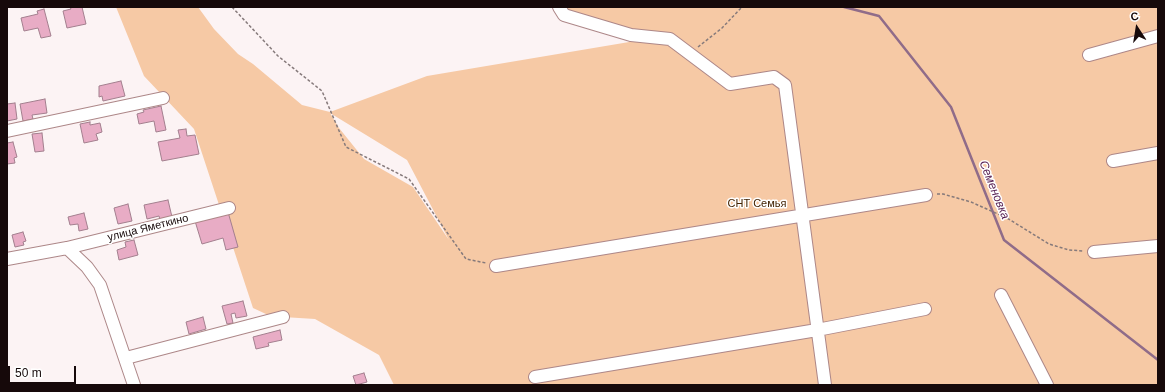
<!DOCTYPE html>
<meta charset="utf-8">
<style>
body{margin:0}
#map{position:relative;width:1165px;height:392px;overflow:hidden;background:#fcf3f4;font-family:Helvetica,sans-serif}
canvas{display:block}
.frame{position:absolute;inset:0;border:8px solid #16090a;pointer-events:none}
.north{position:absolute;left:1117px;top:8px;width:40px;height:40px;-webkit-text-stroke:3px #fff;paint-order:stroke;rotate:348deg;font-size:11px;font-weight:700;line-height:16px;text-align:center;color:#16090a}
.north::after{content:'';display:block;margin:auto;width:14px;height:18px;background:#16090a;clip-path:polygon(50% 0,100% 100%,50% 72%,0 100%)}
.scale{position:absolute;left:8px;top:366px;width:68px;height:18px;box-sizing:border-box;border:2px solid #16090a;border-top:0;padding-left:5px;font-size:12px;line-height:14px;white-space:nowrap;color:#16090a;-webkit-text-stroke:3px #fff;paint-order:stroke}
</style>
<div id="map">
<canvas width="1165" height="392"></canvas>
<div class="frame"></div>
<div class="north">С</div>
<div class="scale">50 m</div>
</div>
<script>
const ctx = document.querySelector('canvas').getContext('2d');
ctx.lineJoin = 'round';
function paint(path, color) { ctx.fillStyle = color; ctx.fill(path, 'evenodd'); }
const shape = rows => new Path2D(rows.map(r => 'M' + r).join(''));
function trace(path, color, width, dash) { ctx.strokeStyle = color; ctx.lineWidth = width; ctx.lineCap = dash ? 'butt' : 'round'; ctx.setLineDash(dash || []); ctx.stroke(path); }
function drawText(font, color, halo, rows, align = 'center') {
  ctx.font = font + ' Helvetica,sans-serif'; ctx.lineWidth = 3; ctx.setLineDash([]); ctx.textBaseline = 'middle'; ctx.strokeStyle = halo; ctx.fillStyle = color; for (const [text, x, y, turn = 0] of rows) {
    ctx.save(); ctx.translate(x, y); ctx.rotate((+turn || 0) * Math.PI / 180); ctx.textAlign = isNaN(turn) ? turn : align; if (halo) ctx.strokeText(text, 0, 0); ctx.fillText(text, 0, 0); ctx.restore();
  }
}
paint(shape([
 [116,7,198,7,214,29,238,54,253,64,302,105,330,112,427,76,653,38,631,35,559,7,1158,7,1158,385,394,385,379,355,315,319,283,317,266,314,253,308,194,129,144,76],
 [330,113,407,160,449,240,413,187,364,159,339,128]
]), '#f6c9a5');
trace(shape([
 [844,7,879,16,951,107,1004,240,1158,360]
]), '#906c89', 2.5);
const building = shape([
 [70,7,82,7,86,24,67,28,63,11,71,9,70,7],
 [44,9,51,36,41,38,38,28,24,31,21,18,38,14,37,11,44,9],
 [121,81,125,96,103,101,102,96,99,97,99,86,121,81],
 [45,99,47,113,32,115,33,119,23,121,20,104,45,99],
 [15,103,17,119,7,121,7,104,15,103],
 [161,106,166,130,156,132,154,121,139,124,137,114,144,112,143,110,161,106],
 [90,122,90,125,100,123,102,132,96,134,98,140,84,143,80,124,90,122],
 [186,129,187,136,195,135,199,154,162,161,158,142,180,138,178,130,186,129],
 [42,133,44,151,35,152,32,134,42,133],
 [13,142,17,157,14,158,15,163,7,164,7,143,13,142],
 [168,200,172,217,160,220,159,216,147,219,144,205,168,200],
 [128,204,132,221,118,224,114,208,128,204],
 [228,212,238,247,226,250,223,238,202,244,195,221,228,212],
 [84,213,88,229,79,231,78,224,70,225,68,217,84,213],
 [23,232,26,241,23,242,24,245,15,247,12,235,23,232],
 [134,240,138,255,119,260,117,250,126,247,125,242,134,240],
 [243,301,247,316,236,318,235,313,231,314,233,323,227,324,222,306,243,301],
 [203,317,206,329,189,334,186,322,203,317],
 [280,330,282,340,268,343,269,346,256,349,253,337,280,330],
 [364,373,367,382,356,385,353,376,364,373]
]);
paint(building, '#e8acc5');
trace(building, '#a37f8e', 1);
const minor = shape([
 [559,7,564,15,631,35,670,39,730,84,774,77,785,85,825,385],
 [1089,55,1158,36],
 [7,131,163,98],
 [1113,161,1158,153],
 [67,248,229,208],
 [1094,252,1158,246],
 [7,259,67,248,87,267,100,285,134,385],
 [496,266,926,195],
 [1001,295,1047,385],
 [126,358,283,317],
 [535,377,817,330,925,309]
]);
trace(minor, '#ad8788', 14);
trace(shape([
 [232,7,278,56,322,91,346,147,409,179,466,259,486,263],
 [698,47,722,28,742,7],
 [937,194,943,194,971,202,1007,218,1049,244,1069,250,1084,251]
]), '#867a7b', 1.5, [3, 2]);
trace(minor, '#fff', 12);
drawText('11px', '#422202', '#fff', [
 ["СНТ Семья",757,204]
]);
drawText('11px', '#16090a', '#fff', [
 ["улица Яметкино",148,228,-14]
]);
drawText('italic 12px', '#551e51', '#fff', [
 ["Семеновка",994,190,68]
]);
</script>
